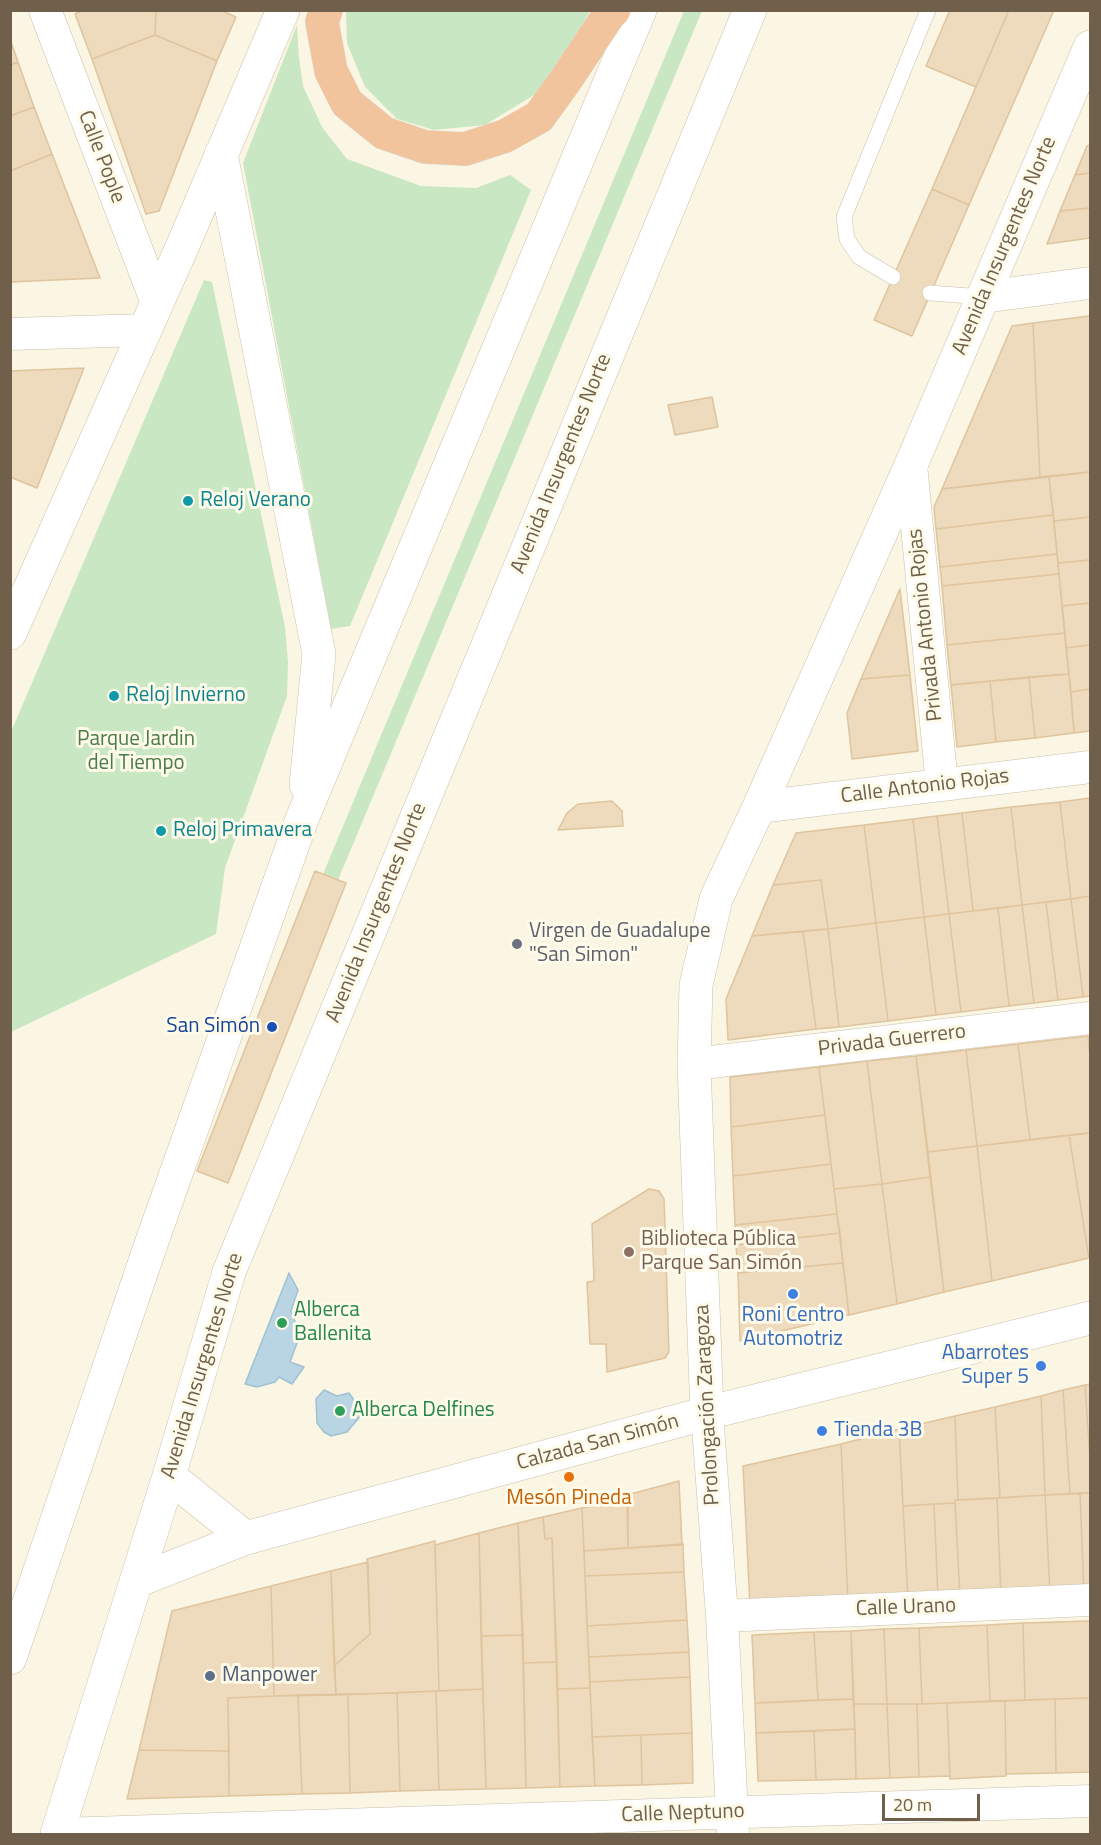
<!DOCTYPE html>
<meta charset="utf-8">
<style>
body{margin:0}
#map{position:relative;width:1101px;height:1845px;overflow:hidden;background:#faf6e3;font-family:"Titillium Web",sans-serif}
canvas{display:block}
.frame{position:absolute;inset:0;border:12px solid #70604b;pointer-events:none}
.scale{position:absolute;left:882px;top:1794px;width:98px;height:27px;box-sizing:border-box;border:3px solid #70604b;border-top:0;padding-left:8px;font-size:18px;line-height:21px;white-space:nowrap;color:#70604b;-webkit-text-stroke:4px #fefae9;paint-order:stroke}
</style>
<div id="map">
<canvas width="1101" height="1845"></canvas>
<div class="frame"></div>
<div class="scale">20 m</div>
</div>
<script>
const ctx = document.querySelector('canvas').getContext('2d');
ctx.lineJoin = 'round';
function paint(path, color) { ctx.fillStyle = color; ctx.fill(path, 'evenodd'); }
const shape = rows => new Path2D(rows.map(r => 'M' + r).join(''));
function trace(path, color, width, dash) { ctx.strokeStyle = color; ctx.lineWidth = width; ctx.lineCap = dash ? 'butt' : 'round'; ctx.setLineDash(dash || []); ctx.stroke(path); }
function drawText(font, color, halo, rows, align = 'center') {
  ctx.font = font + ' "Titillium Web",sans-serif'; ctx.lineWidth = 6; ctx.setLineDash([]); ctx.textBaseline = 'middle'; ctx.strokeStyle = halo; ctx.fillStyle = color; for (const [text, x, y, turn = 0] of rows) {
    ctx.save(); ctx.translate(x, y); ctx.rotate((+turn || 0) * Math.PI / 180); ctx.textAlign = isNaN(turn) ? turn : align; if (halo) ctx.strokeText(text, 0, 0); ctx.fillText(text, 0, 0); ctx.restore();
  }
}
paint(shape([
 [346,11,590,11,562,62,534,95,485,125,434,130,397,119,365,87,347,43],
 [684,11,702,11,338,880,323,874],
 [297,25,299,58,303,86,322,127,347,159,421,186,476,188,510,175,531,190,350,626,331,629,243,163],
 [204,280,212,282,285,627,288,662,287,696,225,868,216,934,11,1032,11,732]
]), '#cae7c3');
const water = shape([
 [289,1273,298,1290,291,1311,300,1335,290,1362,304,1367,292,1384,279,1377,275,1382,257,1387,245,1384,289,1273],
 [324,1390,337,1396,349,1393,363,1413,347,1432,331,1436,324,1432,317,1423,316,1399,324,1390]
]);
paint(water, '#b9d4e2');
trace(water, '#a0c1d3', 1.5);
const building = shape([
 [84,10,156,10,155,35,92,59,75,14,84,10],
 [156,10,220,10,236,17,217,61,155,35,156,10],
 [950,10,1009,10,976,87,926,66,950,10],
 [1009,10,1054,10,969,205,932,189,1009,10],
 [155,35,217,61,159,211,146,214,92,59,155,35],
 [10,39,18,62,10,65,10,39],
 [18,62,34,107,10,116,10,65,18,62],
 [34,107,52,154,10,171,10,116,34,107],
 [1090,145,1090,173,1075,175,1087,146,1090,145],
 [52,154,100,278,10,282,10,171,52,154],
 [1090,173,1090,208,1060,211,1075,175,1090,173],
 [932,189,969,205,912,336,874,320,932,189],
 [1090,208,1090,238,1047,244,1060,211,1090,208],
 [1090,316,1090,472,1040,478,1033,323,1090,316],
 [1033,323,1040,478,942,489,1012,326,1033,323],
 [84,368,37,488,10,477,10,371,84,368],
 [712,397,718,427,675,435,668,405,712,397],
 [1090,472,1090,517,1054,521,1049,476,1090,472],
 [1049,476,1053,515,936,529,934,507,942,489,1049,476],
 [1053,515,1057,554,940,567,936,529,1053,515],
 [1090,517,1090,560,1058,563,1054,521,1090,517],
 [1057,554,1059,574,942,586,940,567,1057,554],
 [1090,560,1090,603,1062,606,1058,563,1090,560],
 [1059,574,1065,633,947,645,942,586,1059,574],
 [900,589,910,675,861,679,900,589],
 [1090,603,1090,645,1066,648,1062,606,1090,603],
 [1065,633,1069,674,951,685,947,645,1065,633],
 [1090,645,1090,689,1071,692,1066,648,1090,645],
 [1069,674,1074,733,1035,738,1029,677,1069,674],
 [910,675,918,751,852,759,847,713,861,679,910,675],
 [1029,677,1035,738,996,742,990,681,1029,677],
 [990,681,996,742,957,747,951,685,990,681],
 [1090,689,1090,731,1074,733,1071,692,1090,689],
 [1090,798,1090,896,1071,899,1060,802,1090,798],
 [612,801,622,811,623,826,558,830,567,813,578,804,612,801],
 [1060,802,1071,899,1022,905,1011,807,1060,802],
 [1011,807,1022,905,973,911,962,813,1011,807],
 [962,813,973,911,949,914,937,816,962,813],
 [937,816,949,914,924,917,913,819,937,816],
 [913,819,924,917,876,923,864,825,913,819],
 [864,825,876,923,828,929,821,880,773,885,796,833,864,825],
 [315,871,346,883,228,1183,197,1171,315,871],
 [821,880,828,929,752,936,773,885,821,880],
 [1090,896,1090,996,1083,997,1071,899,1090,896],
 [1071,899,1083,997,1058,1000,1046,902,1071,899],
 [1046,902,1058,1000,1034,1003,1022,905,1046,902],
 [1022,905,1034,1003,1009,1006,998,908,1022,905],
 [998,908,1009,1006,961,1012,949,914,998,908],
 [949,914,961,1012,936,1015,924,917,949,914],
 [924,917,936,1015,888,1021,876,923,924,917],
 [876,923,888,1021,839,1027,828,929,876,923],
 [828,929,839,1027,816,1029,803,931,828,929],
 [803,931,816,1029,728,1040,726,999,752,936,803,931],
 [1088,1036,1090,1057,1090,1133,1030,1140,1018,1044,1088,1036],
 [1018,1044,1030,1140,977,1146,966,1050,1018,1044],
 [966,1050,977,1146,928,1152,916,1056,966,1050],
 [916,1056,930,1177,882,1184,867,1061,916,1056],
 [867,1061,882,1184,834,1189,819,1067,867,1061],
 [819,1067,825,1115,731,1127,730,1077,819,1067],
 [825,1115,831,1164,733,1176,731,1127,825,1115],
 [1090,1133,1090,1258,1089,1258,1069,1135,1090,1133],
 [1069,1135,1089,1258,992,1281,977,1146,1069,1135],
 [977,1146,992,1281,944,1292,928,1152,977,1146],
 [831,1164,837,1214,735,1225,733,1176,831,1164],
 [930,1177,944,1292,897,1304,882,1184,930,1177],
 [882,1184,897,1304,849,1315,834,1189,882,1184],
 [649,1189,659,1191,664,1199,669,1352,665,1358,607,1372,606,1344,590,1344,587,1282,594,1281,592,1224,649,1189],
 [837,1214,840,1233,736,1245,735,1225,837,1214],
 [840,1233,843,1263,738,1273,736,1245,840,1233],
 [843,1263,849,1315,740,1341,738,1273,843,1263],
 [1090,1384,1090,1460,1085,1385,1090,1384],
 [1085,1385,1090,1460,1090,1493,1070,1494,1063,1390,1085,1385],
 [1063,1390,1070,1494,1045,1495,1041,1396,1063,1390],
 [1041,1396,1045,1495,1000,1498,995,1407,1041,1396],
 [995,1407,1000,1498,958,1500,955,1416,995,1407],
 [955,1416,958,1500,955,1500,955,1503,903,1506,899,1429,955,1416],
 [899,1429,908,1599,848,1601,841,1444,899,1429],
 [841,1444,848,1601,750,1606,743,1466,841,1444],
 [679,1481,682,1545,628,1548,627,1495,679,1481],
 [1080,1493,1090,1493,1090,1591,1084,1592,1080,1493],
 [1080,1493,1084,1592,1050,1593,1045,1495,1080,1493],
 [1045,1495,1050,1593,1001,1595,997,1498,1045,1495],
 [628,1497,628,1548,584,1551,582,1508,628,1497],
 [997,1498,1001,1596,960,1598,955,1500,997,1498],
 [955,1503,960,1597,938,1598,934,1504,955,1503],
 [934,1504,938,1598,908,1599,903,1506,934,1504],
 [582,1508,590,1688,557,1689,552,1538,545,1539,543,1517,582,1508],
 [543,1517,545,1539,552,1538,557,1662,523,1663,518,1523,543,1517],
 [518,1523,523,1635,481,1636,479,1533,518,1523],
 [479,1533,483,1689,439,1691,435,1545,479,1533],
 [435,1541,439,1691,336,1695,334,1666,370,1634,367,1559,435,1541],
 [683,1544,684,1572,585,1576,584,1551,683,1544],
 [368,1562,370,1634,334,1666,331,1571,368,1562],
 [331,1571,336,1695,274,1696,271,1586,331,1571],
 [684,1572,687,1620,587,1626,585,1576,684,1572],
 [271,1586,274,1696,228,1698,229,1751,139,1750,172,1611,271,1586],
 [687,1620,689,1652,589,1657,587,1626,687,1620],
 [1090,1621,1090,1698,1025,1700,1023,1623,1090,1621],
 [1023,1623,1025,1700,990,1701,987,1625,1023,1623],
 [987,1625,990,1701,922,1704,919,1628,987,1625],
 [919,1628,922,1704,887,1704,884,1629,919,1628],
 [884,1629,887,1704,854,1704,851,1631,884,1629],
 [851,1631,853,1699,818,1700,814,1632,851,1631],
 [814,1632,818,1700,755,1703,752,1635,814,1632],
 [523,1635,526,1788,486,1789,481,1636,523,1635],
 [689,1652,690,1677,590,1682,589,1657,689,1652],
 [557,1662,560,1787,526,1788,523,1663,557,1662],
 [690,1677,692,1733,592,1737,590,1682,690,1677],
 [590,1688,595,1786,560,1787,557,1689,590,1688],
 [483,1689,486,1789,439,1790,436,1691,483,1689],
 [436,1691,439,1790,400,1791,397,1693,436,1691],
 [397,1693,400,1791,350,1793,348,1694,397,1693],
 [348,1694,350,1793,302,1794,298,1695,348,1694],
 [298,1695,302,1794,229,1796,228,1698,298,1695],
 [1090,1698,1090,1772,1056,1773,1055,1699,1090,1698],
 [853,1699,855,1729,756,1733,755,1703,853,1699],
 [1055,1699,1056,1773,1006,1774,1005,1701,1055,1699],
 [1005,1701,1006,1776,950,1779,947,1703,1005,1701],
 [947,1703,950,1776,919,1777,917,1704,947,1703],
 [854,1704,887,1704,890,1778,856,1779,854,1704],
 [887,1704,917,1704,919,1777,890,1778,887,1704],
 [855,1729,856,1779,816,1780,814,1731,855,1729],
 [814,1731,816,1780,758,1781,756,1733,814,1731],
 [692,1733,693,1783,642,1785,641,1735,692,1733],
 [641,1735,642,1785,595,1786,592,1737,641,1735],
 [139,1750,229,1751,229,1796,127,1799,139,1750]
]);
paint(building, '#eedabc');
trace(building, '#dfc49e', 1.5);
const lane = shape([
 [893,277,859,257,847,239,844,217,928,10],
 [930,293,983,297]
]);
const street = shape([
 [45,10,157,303],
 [983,297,1090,283],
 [10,334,145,330],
 [911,465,942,785],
 [759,807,1090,767],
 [694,1064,1090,1018],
 [707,1413,722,1616,733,1834],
 [722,1616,1090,1600],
 [60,1834,1090,1801]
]);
const secondary = shape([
 [221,154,319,654,306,785],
 [10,633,183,245,283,10],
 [707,1413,694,1064,696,985,716,899,759,807,911,465,1090,47],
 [169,1476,246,1538],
 [137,1581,246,1538,707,1413,1090,1318],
 [10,1658,151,1244,302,819,640,10],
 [57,1834,169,1476,229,1272,750,10]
]);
const highway = shape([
 [326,10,322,22,331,71,347,103,384,133,425,147,465,149,505,136,539,117,565,81,609,15,614,10]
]);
trace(lane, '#cabfaa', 16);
trace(street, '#cabfaa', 33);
trace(secondary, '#cec0a9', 34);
trace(highway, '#ddd9d4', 34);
trace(lane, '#fff', 15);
trace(street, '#fff', 32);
trace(secondary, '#fff', 33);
trace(highway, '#f1c49d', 33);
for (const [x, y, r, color] of [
 [188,501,6,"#0f9aa8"],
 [114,696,6,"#0f9aa8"],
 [161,831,6,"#0f9aa8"],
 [517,944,6,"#6b7280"],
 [272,1027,6,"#1a4fb4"],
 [629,1252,6,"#8d6e63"],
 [793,1294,6,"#3f7fe0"],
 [282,1323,6,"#2e9e5b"],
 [1041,1366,6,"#3f7fe0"],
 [340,1411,6,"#2e9e5b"],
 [822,1431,6,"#3f7fe0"],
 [569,1477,6,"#e8710a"],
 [210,1676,6,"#5c6f8a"]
]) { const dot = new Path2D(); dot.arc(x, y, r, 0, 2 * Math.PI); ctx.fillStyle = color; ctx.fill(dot); trace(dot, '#fefae9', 2); }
drawText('21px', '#70604b', '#fefae9', [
 ["Calle Pople",101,157,69],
 ["Avenida Insurgentes Norte",1005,246,-67],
 ["Avenida Insurgentes Norte",562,464,-68],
 ["Privada Antonio Rojas",926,625,-96],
 ["Calle Antonio Rojas",925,787,-7],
 ["Avenida Insurgentes Norte",377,913,-68],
 ["Privada Guerrero",892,1041,-7],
 ["Avenida Insurgentes Norte",203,1366,-73],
 ["Prolongación Zaragoza",708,1405,-93],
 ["Calzada San Simón",598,1443,-15],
 ["Calle Urano",906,1608,-2],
 ["Calle Neptuno",683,1814,-2]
]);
drawText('21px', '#0d838f', '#fefae9', [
 ["Reloj Verano",200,501],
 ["Reloj Invierno",126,696],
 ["Reloj Primavera",173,831]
], 'left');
drawText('21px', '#4b7b46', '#fefae9', [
 ["Parque Jardin",136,740],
 ["del Tiempo",136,764]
]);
drawText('21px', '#5b616d', '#fefae9', [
 ["Virgen de Guadalupe",529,932],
 ["\"San Simon\"",529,956]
], 'left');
drawText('21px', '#164399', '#fefae9', [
 ["San Simón",260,1027]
], 'right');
drawText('21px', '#785e54', '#fefae9', [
 ["Biblioteca Pública",641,1240],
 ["Parque San Simón",641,1264]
], 'left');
drawText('21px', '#27864d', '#fefae9', [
 ["Alberca",294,1311],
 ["Ballenita",294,1335],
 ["Alberca Delfines",352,1411]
], 'left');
drawText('21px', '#366cbe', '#fefae9', [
 ["Roni Centro",793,1316],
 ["Automotriz",793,1340],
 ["Abarrotes",1029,1354,"right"],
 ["Super 5",1029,1378,"right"],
 ["Tienda 3B",834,1431,"left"]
]);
drawText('21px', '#c56008', '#fefae9', [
 ["Mesón Pineda",569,1499]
]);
drawText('21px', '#4e5e75', '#fefae9', [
 ["Manpower",222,1676]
], 'left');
</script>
